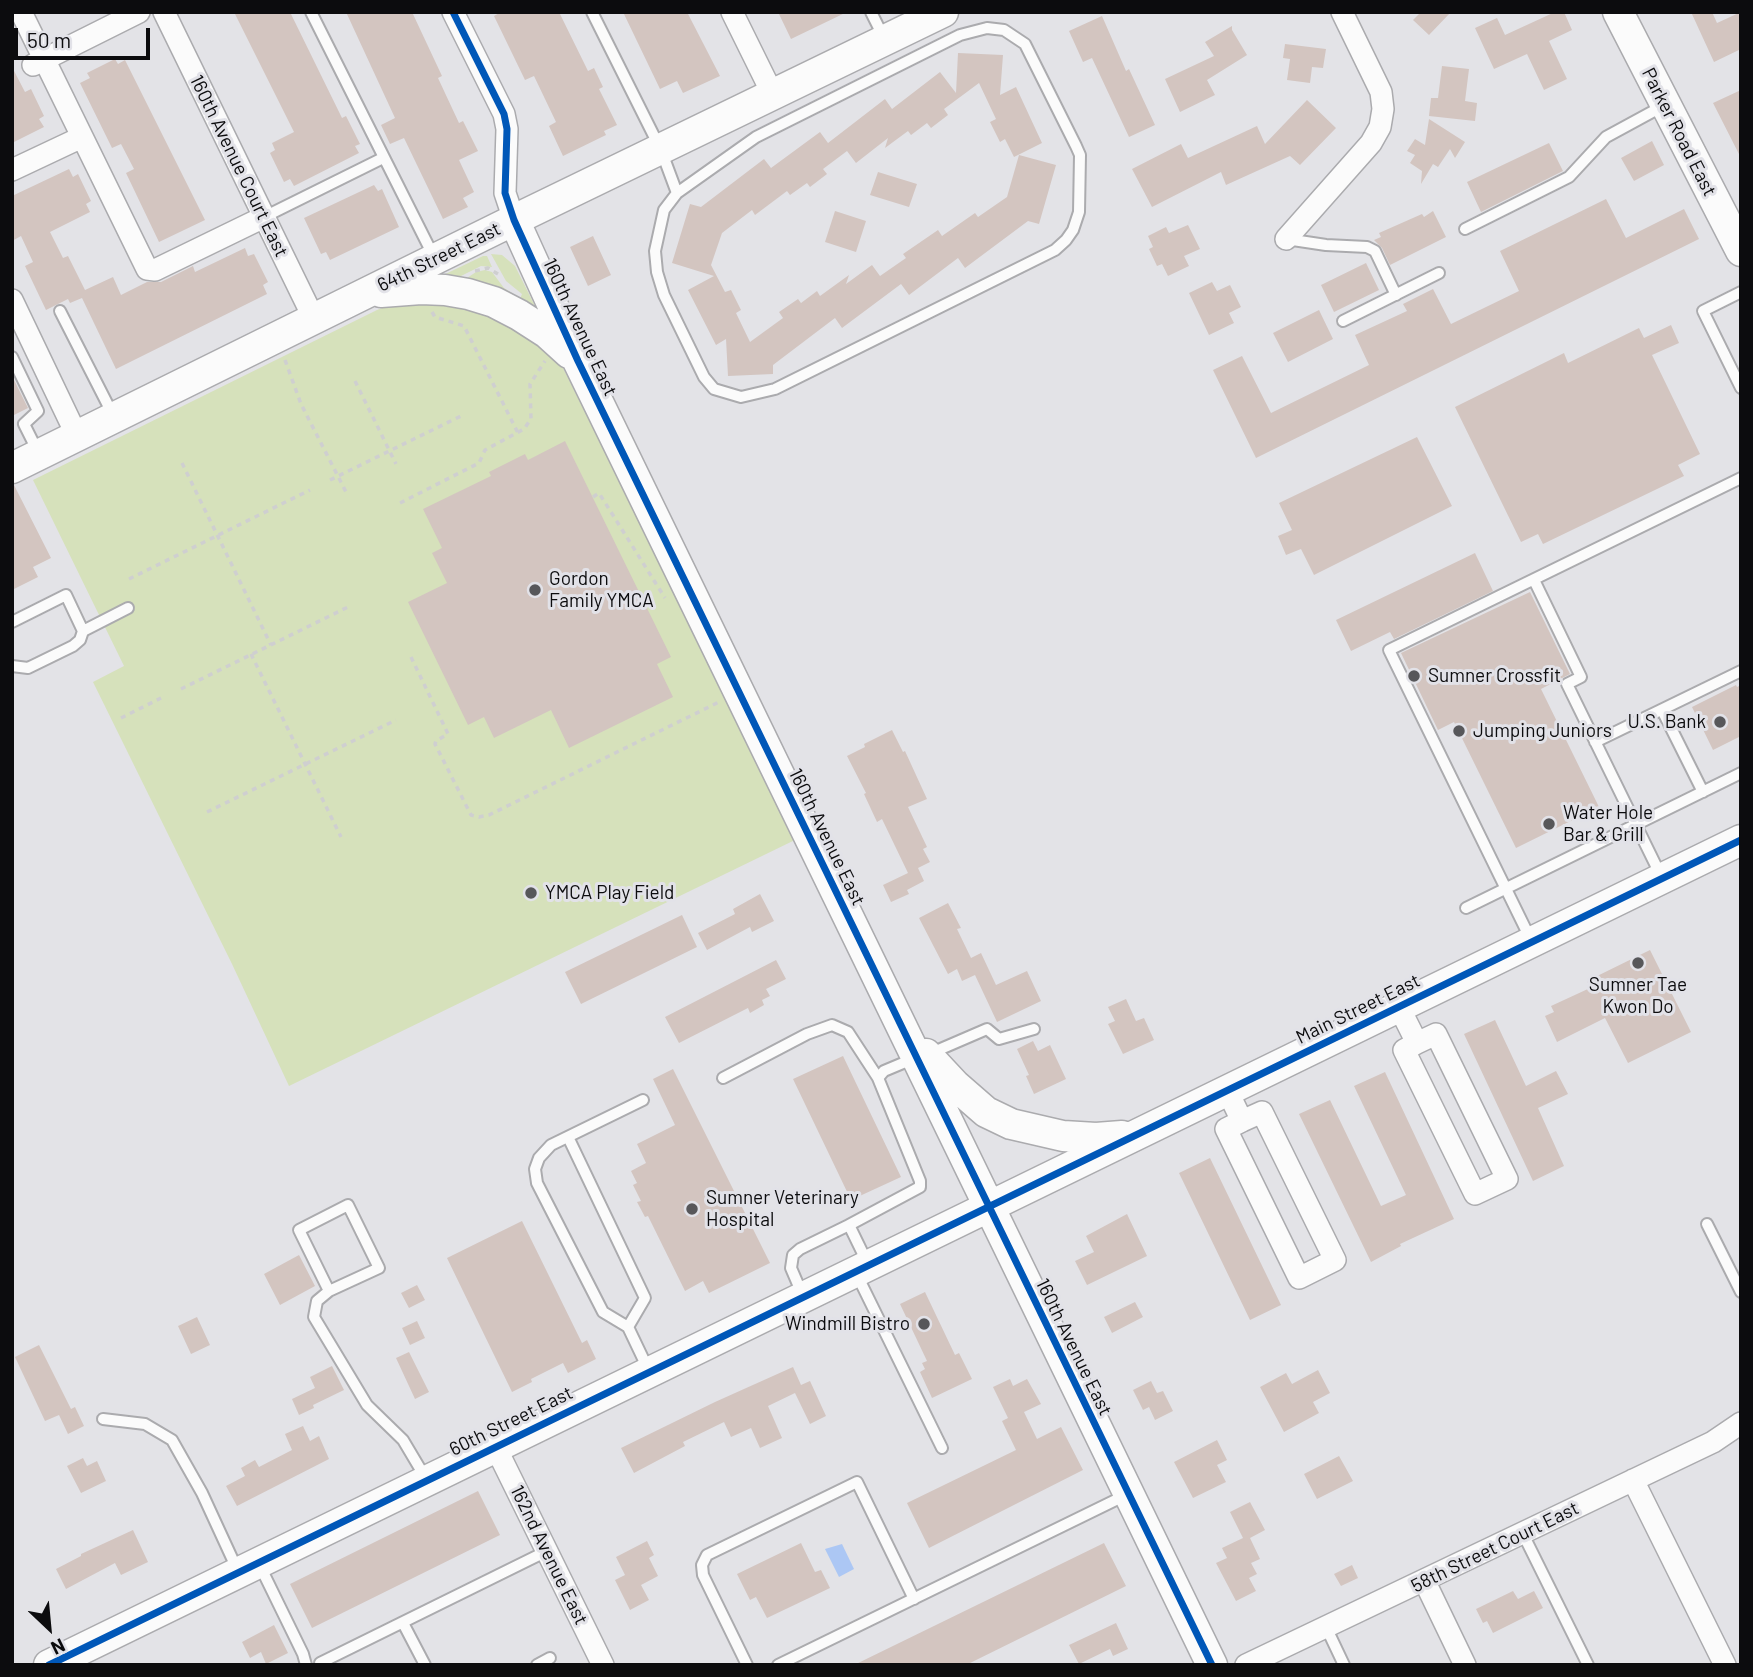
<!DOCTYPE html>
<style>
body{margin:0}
#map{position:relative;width:1753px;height:1677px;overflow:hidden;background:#e3e3e7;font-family:Barlow,sans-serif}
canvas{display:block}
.frame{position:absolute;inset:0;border:14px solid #0c0c0e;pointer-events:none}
.north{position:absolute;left:14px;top:1593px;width:70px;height:70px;-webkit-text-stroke:5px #e2e2e8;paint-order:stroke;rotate:154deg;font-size:19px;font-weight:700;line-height:28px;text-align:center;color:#0c0c0e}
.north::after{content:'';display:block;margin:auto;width:24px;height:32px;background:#0c0c0e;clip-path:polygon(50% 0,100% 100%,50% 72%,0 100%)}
.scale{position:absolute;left:14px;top:28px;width:136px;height:32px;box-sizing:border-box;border:4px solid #0c0c0e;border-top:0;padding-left:9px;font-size:21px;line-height:24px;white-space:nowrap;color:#0c0c0e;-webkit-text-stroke:5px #e2e2e8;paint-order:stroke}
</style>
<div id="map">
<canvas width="1753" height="1677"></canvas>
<div class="frame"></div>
<div class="north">N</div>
<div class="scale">50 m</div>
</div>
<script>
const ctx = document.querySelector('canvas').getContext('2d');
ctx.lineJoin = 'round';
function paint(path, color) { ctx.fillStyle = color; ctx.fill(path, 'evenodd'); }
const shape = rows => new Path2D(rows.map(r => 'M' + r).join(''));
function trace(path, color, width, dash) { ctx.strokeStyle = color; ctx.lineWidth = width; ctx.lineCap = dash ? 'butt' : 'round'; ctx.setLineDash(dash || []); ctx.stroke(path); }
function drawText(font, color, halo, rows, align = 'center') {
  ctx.font = font + ' Barlow,sans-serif'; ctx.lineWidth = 6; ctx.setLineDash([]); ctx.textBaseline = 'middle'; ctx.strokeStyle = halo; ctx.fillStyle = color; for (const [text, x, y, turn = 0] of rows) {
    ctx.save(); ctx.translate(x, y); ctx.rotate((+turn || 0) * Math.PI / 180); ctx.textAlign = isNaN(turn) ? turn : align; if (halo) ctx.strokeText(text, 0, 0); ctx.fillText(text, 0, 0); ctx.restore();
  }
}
paint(shape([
 [491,254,502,255,515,266,540,316,517,306,522,294,506,281],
 [483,256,487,256,492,267,481,266,459,277,465,284,469,280,467,278,476,272,485,270,492,272,504,288,515,295,511,303,435,279],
 [472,302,556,354,739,719,797,839,289,1086,232,964,93,682,124,666,33,480,377,310,392,304]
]), '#d6e1bb');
paint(shape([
 [842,1544,854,1569,839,1577,825,1549]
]), '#acc7f4');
paint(shape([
 [234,12,290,12,342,118,346,116,360,144,355,146,359,153,294,186,290,179,284,182,270,153,275,150,272,143,294,132],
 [346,12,412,12,442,76,438,78,459,123,463,121,478,151,459,160,474,192,463,198,468,207,443,219,404,138,390,144,381,125,395,118],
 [501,12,559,12,588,71,594,68,603,87,599,89,617,125,604,131,606,135,563,156,549,126,556,122,534,76,525,80,494,16],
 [623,12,687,12,720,76,683,93,677,81,660,89],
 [778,12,847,12,791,39],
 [1421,12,1451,12,1429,35,1413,20],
 [1555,12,1564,12,1572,30,1549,41,1567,79,1544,90,1527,54,1494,69,1475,28,1497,18,1505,35],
 [1691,12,1712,12,1717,23,1741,12,1741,49,1714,62],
 [1102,16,1126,71,1129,69,1155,125,1129,137,1092,58,1083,62,1069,31],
 [1232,26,1232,30,1247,55,1207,80,1215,95,1180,112,1165,79,1214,56,1205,42],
 [1285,44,1326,49,1323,68,1312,67,1310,83,1287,80,1290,59,1283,58],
 [958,53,1003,55,1000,95,1016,87,1042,143,1014,157,1005,139,1000,142,990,122,996,119,979,83,944,109,948,115,931,128,927,123,911,135,908,131,885,148,888,138,856,163,847,151,823,169,827,174,810,187,807,183,790,195,787,191,755,215,752,210,722,233,711,265,725,292,731,290,741,310,736,313,750,342,783,318,779,312,798,299,801,303,817,291,820,296,849,275,846,284,872,265,880,276,906,258,903,254,938,230,942,236,975,213,978,217,1007,197,1019,155,1056,165,1039,224,1028,221,965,268,958,258,909,295,901,284,842,328,835,318,773,365,773,374,728,376,726,339,716,345,688,290,714,276,672,263,690,204,701,207,764,159,771,168,820,132,828,143,885,99,892,109,940,72,956,93],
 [115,59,118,64,125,60,205,220,159,242,126,173,134,169,121,144,112,148,80,83,90,78,87,73],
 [1442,66,1469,69,1465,101,1477,103,1475,121,1429,116,1431,98,1438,98],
 [12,67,25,92,31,89,44,116,39,119,44,127,12,143],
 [1741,90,1741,158,1713,103],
 [1307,100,1336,128,1300,165,1290,156,1226,185,1221,172,1152,207,1132,169,1181,144,1188,158,1257,126,1265,144],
 [1429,119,1465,142,1455,158,1450,149,1438,167,1433,164,1421,184,1422,171,1410,163,1415,155,1407,151,1415,139,1425,145],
 [1652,141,1664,165,1634,181,1621,158],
 [1549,143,1563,171,1481,212,1467,182],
 [69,169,73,177,78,174,91,201,86,204,90,212,50,232,63,258,68,256,85,290,113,277,121,295,147,282,161,282,193,266,195,272,245,248,248,256,254,254,268,282,263,285,267,294,116,369,82,298,70,303,68,299,46,310,25,266,33,262,21,236,12,241,12,196],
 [878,172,917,184,909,207,870,195],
 [374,185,378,191,382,189,399,227,330,260,326,252,321,254,304,218],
 [1606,199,1626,238,1684,209,1699,239,1256,458,1213,370,1242,356,1271,413,1369,365,1355,335,1407,311,1403,304,1433,289,1451,324,1519,291,1500,251],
 [835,211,866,221,856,252,825,242],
 [1433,211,1446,237,1390,265,1382,248,1374,240,1381,237,1379,233,1422,214,1424,217],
 [1188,225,1200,249,1184,256,1189,266,1168,276,1162,264,1157,266,1149,249,1153,247,1148,236,1166,227,1169,233],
 [593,236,611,275,588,286,570,247],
 [1366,263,1379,290,1334,312,1321,285],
 [1212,282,1217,291,1230,285,1241,307,1229,313,1234,323,1209,335,1189,293],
 [1319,310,1333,339,1288,362,1273,333],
 [1671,325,1679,343,1652,355,1700,454,1678,465,1684,476,1543,544,1538,534,1521,542,1455,407,1564,353,1568,363,1639,328,1644,338],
 [12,376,28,408,12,416],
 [1417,437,1452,506,1314,575,1301,549,1286,555,1278,536,1292,530,1279,503],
 [565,441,671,657,657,664,673,697,569,748,551,710,494,738,484,717,468,725,408,602,447,583,432,553,442,548,423,509,491,476,489,472,525,454,528,460],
 [12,485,14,485,51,558,33,567,38,577,12,590],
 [1475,553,1493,591,1394,639,1390,632,1351,651,1336,620],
 [1530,592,1570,674,1541,689,1599,807,1516,848,1454,722,1438,730,1401,653],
 [1736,685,1737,687,1741,685,1741,736,1713,750,1692,707],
 [892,730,903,752,905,751,927,799,908,807,927,847,923,849,930,862,918,868,924,881,907,890,909,894,891,902,883,885,908,873,882,819,877,822,864,794,866,793,847,756,865,747,864,744],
 [760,894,774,921,752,932,750,927,707,950,698,933,735,914,733,909],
 [948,903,961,928,957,929,971,958,981,953,996,985,1027,971,1041,1001,997,1022,975,975,962,981,957,969,948,974,919,918],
 [682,915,697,947,581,1004,565,972],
 [1650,950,1691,1032,1628,1063,1605,1018,1557,1042,1545,1016,1554,1012,1551,1006,1590,988,1587,981],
 [776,960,786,979,766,989,770,996,762,1000,764,1005,750,1013,748,1008,679,1043,665,1017],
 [1126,999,1136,1021,1144,1018,1154,1040,1123,1054,1108,1024,1115,1021,1108,1007],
 [1495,1020,1526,1086,1556,1071,1568,1094,1538,1108,1564,1166,1533,1181,1464,1034],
 [1033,1041,1038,1051,1050,1045,1066,1079,1034,1094,1026,1076,1029,1075,1017,1049],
 [843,1056,901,1177,851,1200,793,1079],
 [673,1069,770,1263,709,1293,703,1281,685,1291,648,1216,645,1217,637,1202,641,1201,633,1185,637,1183,631,1171,646,1163,637,1144,675,1125,653,1079],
 [1385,1072,1454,1219,1400,1244,1401,1246,1371,1262,1299,1114,1330,1100,1381,1206,1406,1195,1354,1086],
 [1210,1158,1281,1305,1250,1320,1179,1173],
 [1127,1214,1147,1256,1087,1285,1075,1261,1094,1252,1086,1236],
 [522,1221,582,1343,587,1340,596,1359,568,1373,563,1363,531,1379,532,1382,512,1392,447,1258],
 [299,1255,315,1286,280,1305,264,1274],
 [417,1285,425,1300,409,1308,401,1293],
 [925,1292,955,1355,959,1353,972,1379,932,1398,920,1372,925,1369,922,1363,927,1361,900,1304],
 [1135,1302,1143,1317,1112,1333,1104,1317],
 [197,1317,210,1345,191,1354,178,1326],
 [417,1321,425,1338,410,1345,402,1328],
 [39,1345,71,1409,75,1407,84,1426,68,1434,59,1415,45,1421,15,1357],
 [409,1352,429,1392,415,1399,396,1358],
 [332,1366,344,1390,313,1405,314,1408,299,1415,292,1399,315,1388,310,1377],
 [793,1367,801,1385,810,1381,826,1416,810,1424,795,1393,768,1406,782,1438,760,1448,751,1428,731,1437,724,1422,683,1442,685,1446,634,1473,621,1448,715,1402],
 [1318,1370,1330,1393,1313,1402,1319,1413,1284,1432,1260,1387,1286,1373,1292,1384],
 [1010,1379,1013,1386,1027,1379,1041,1404,1024,1412,1037,1439,1061,1427,1083,1470,929,1548,907,1503,1016,1450,1002,1421,1008,1418,993,1387],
 [1151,1381,1157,1393,1163,1391,1173,1411,1155,1420,1149,1407,1143,1410,1133,1390],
 [303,1426,310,1441,319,1436,329,1459,237,1506,226,1486,245,1476,241,1468,255,1460,259,1467,292,1450,285,1434],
 [1217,1440,1227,1460,1217,1465,1226,1482,1193,1498,1174,1462],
 [1339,1456,1353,1481,1317,1499,1304,1474],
 [83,1458,87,1466,97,1461,106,1481,81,1493,67,1466],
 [478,1491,500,1535,312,1628,290,1584],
 [1250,1502,1265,1530,1250,1538,1260,1559,1251,1563,1257,1574,1249,1578,1256,1591,1236,1601,1216,1563,1227,1558,1222,1548,1243,1538,1230,1512],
 [133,1530,148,1562,121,1575,115,1563,66,1589,56,1569,81,1556,81,1554],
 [647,1541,654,1555,649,1558,658,1576,641,1585,649,1600,630,1610,615,1580,625,1575,616,1557],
 [801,1543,815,1572,821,1570,830,1588,767,1618,756,1597,750,1600,737,1574],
 [1104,1543,1126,1586,1039,1629,966,1665,854,1665],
 [1352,1565,1358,1578,1341,1586,1334,1574],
 [1513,1591,1518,1599,1534,1591,1543,1608,1493,1633,1487,1621,1483,1623,1476,1609],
 [1116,1623,1128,1649,1113,1656,1110,1649,1079,1664,1069,1645],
 [274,1625,288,1653,266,1664,261,1652,250,1658,242,1642]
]), '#d3c5c0');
const lane = shape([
 [311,12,434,257],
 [592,12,661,150,677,193],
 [871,12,884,38],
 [987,28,1004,30,1025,44,1076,146,1080,155,1079,212,1073,230,1066,240,1055,250,775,389,741,397,714,389,704,377,664,295,657,272,655,251,664,210,677,193,756,137,960,35,987,28],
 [264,217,383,158],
 [1465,229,1569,177,1606,137,1663,106],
 [1286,239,1326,245,1367,247,1375,251,1396,295],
 [1741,292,1703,311,1741,388],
 [60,311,113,415],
 [1343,321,1439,273],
 [12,357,38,411,24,424,38,452],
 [1534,580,1581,677,1567,684,1662,878],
 [12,622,66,595,83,631,80,640,73,646,28,668,12,666],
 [83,631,128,608],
 [1662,710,1703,792],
 [1595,742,1741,671],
 [1466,908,1741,773],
 [1531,940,1389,650,1741,478],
 [929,1054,987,1029,999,1039,1034,1029],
 [723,1078,807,1034,832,1025,848,1032,878,1078],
 [643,1100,551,1145,539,1158,535,1169,537,1183,603,1312,628,1327,649,1371],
 [568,1137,645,1298,628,1327],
 [1707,1224,1741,1292],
 [867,1262,849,1225,920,1187,920,1181,878,1078,884,1071,915,1058],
 [856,1273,942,1448],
 [329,1291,299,1230,348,1205,379,1268,329,1291,317,1301,314,1317,367,1405,403,1440,425,1477],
 [803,1296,791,1268,793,1255,800,1249,849,1225],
 [103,1419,145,1424,172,1440,202,1493,237,1569],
 [1523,1534,1588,1665],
 [260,1566,303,1654,306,1665],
 [403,1623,425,1665],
 [1326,1627,1344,1665],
 [320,1663,547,1551],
 [537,1665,550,1658],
 [747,1665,703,1575,702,1565,707,1555,857,1482,914,1599],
 [778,1665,1126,1495]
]);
const street = shape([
 [21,12,147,269,155,270,264,217],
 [164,12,314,319],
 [453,12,504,114,507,129,505,193,514,220],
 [732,12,773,95],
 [33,65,139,12],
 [12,170,82,137],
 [1286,239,1371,143,1380,127,1383,109,1381,92,1342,12],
 [12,300,77,436],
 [1399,1007,1417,1043,1404,1050,1475,1194,1507,1179,1436,1034,1417,1043],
 [1227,1090,1242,1121,1226,1129,1299,1278,1335,1260,1262,1112,1242,1121],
 [495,1446,603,1665],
 [1633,1480,1725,1665],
 [1424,1580,1465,1665],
 [1246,1665,1713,1442,1741,1423]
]);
const secondary = shape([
 [1618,12,1741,251],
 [514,220,578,361,1212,1665],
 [381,292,421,289,445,290,468,294,494,302,519,315,547,333,569,353],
 [12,468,514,220,943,12],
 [926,1054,955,1085,986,1112,1011,1124,1063,1136,1096,1138,1122,1136],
 [49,1665,1741,840]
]);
trace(lane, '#ababae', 14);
trace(street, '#ababae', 24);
trace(secondary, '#ababae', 33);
trace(shape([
 [475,271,488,268,498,274],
 [432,312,435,317,464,326,518,433],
 [285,360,301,404,346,492],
 [355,381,396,464],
 [182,463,271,645],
 [330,480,463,415],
 [593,497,599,493,665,598],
 [400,503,479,463,485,450,524,429,531,419,530,384,545,361],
 [129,579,310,490],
 [251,654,341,837],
 [411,657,448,734,436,741,435,744,471,815,479,817,489,815,719,702],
 [181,689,348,607],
 [121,718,161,698],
 [207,812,396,720]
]), '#cfcfd0', 3.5, [5, 5]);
trace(lane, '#fbfbfb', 10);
trace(street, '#fbfbfb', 21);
trace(secondary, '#fbfbfb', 30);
trace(shape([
 [453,12,504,114,507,129,505,193,514,220,578,361,1212,1665],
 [49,1665,1741,840]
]), '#0057b8', 7);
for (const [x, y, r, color] of [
 [535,590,7,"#57575a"],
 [1414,676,7,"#57575a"],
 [1720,722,7,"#57575a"],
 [1459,731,7,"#57575a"],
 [1549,824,7,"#57575a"],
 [531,893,7,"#57575a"],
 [1638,963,7,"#57575a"],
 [692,1209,7,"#57575a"],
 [924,1324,7,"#57575a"]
]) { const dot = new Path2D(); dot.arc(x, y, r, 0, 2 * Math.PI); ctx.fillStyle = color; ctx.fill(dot); trace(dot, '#e2e2e8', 2.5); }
drawText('19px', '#0c0c0e', '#e2e2e8', [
 ["Parker Road East",1679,132,63],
 ["160th Avenue Court East",239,166,64],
 ["64th Street East",439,257,-26],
 ["160th Avenue East",580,327,65],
 ["160th Avenue East",827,837,64],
 ["Main Street East",1358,1009,-26],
 ["160th Avenue East",1074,1347,64],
 ["60th Street East",511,1421,-26],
 ["58th Street Court East",1495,1547,-26],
 ["162nd Avenue East",549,1555,64]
]);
drawText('19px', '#0c0c0e', '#e2e2e8', [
 ["Gordon",549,579],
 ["Family YMCA",549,601],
 ["Sumner Crossfit",1428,676],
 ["U.S. Bank",1706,722,"right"],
 ["Jumping Juniors",1473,731],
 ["Water Hole",1563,813],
 ["Bar & Grill",1563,835],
 ["YMCA Play Field",545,893],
 ["Sumner Tae",1638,985,"center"],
 ["Kwon Do",1638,1007,"center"],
 ["Sumner Veterinary",706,1198],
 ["Hospital",706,1220],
 ["Windmill Bistro",910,1324,"right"]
], 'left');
</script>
